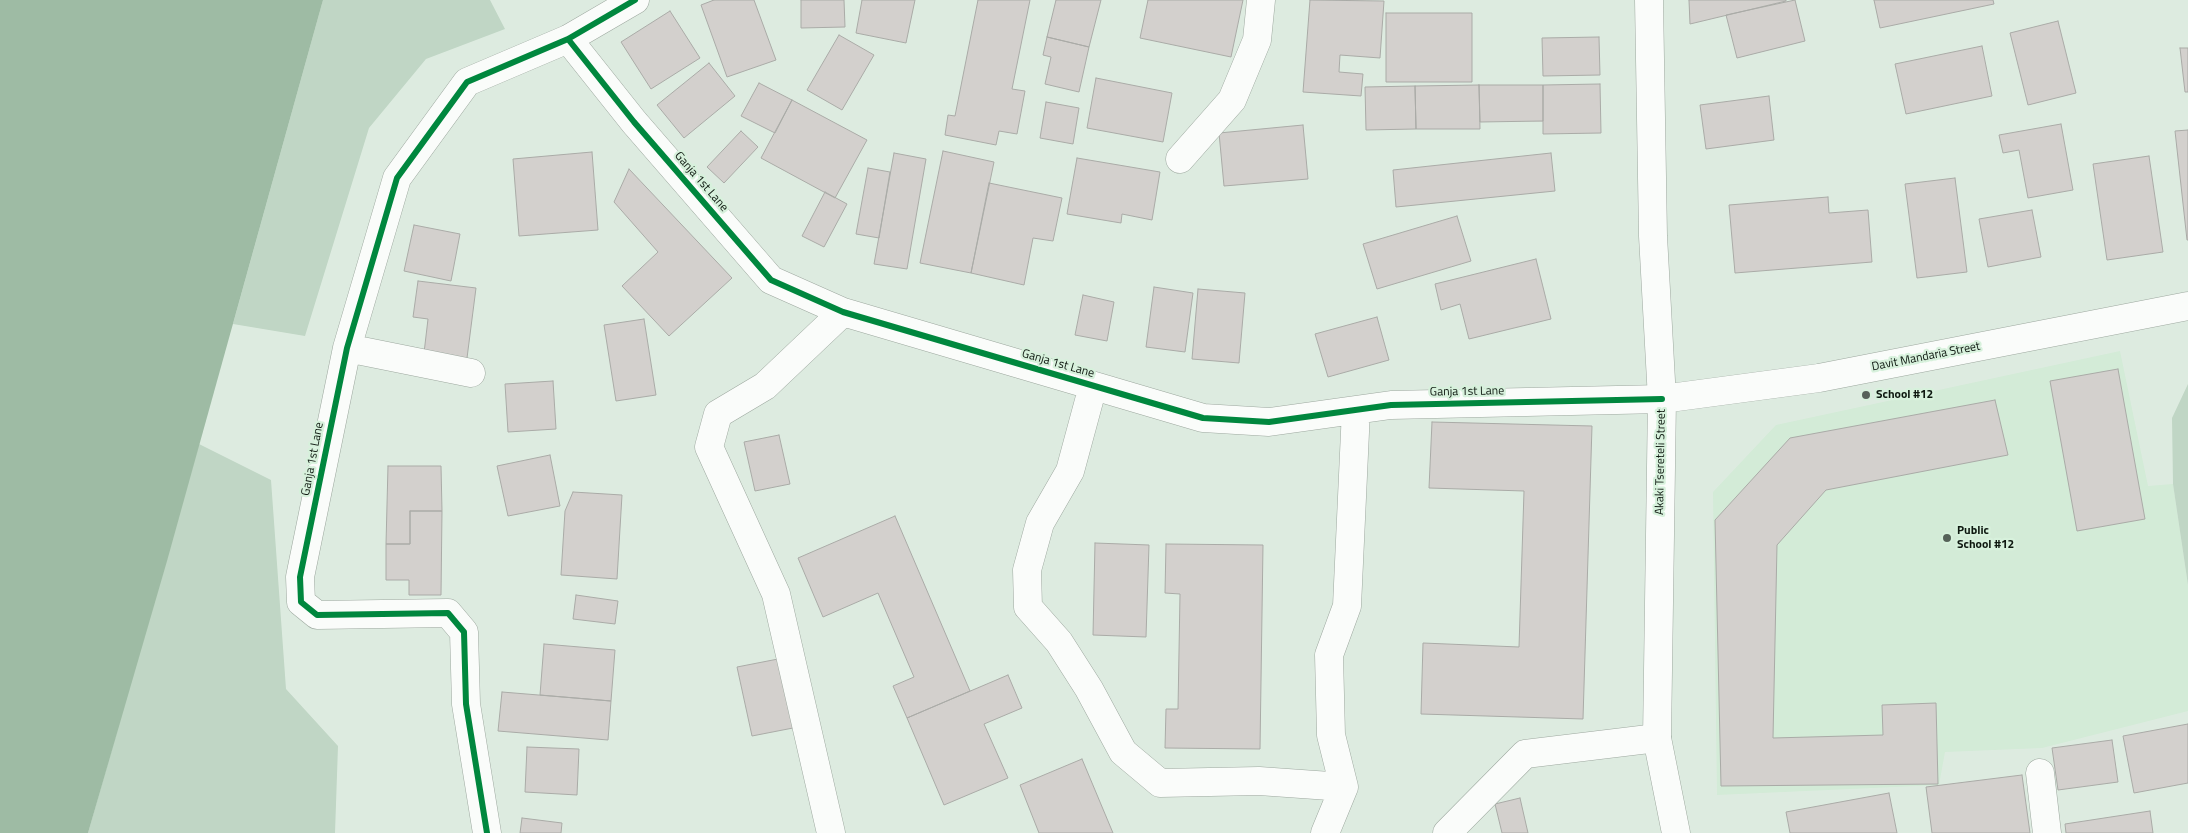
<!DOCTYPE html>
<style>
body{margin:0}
canvas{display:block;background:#ddebe0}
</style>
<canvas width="2188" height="833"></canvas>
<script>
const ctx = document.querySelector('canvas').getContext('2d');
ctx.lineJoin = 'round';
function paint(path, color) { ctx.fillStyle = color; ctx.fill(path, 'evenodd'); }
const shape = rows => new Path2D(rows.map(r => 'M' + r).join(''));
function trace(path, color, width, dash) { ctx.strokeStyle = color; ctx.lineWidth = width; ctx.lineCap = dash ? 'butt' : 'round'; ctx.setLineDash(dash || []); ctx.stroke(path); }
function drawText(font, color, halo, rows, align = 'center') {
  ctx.font = font + ' "Titillium Web",sans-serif'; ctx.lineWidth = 4.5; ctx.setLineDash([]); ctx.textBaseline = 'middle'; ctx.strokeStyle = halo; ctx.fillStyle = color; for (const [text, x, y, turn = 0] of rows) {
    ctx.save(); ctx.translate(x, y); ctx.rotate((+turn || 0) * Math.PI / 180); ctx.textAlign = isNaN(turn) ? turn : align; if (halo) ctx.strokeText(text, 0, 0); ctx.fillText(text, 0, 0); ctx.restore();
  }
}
paint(shape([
 [2120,351,2148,486,2173,484,2188,585,2188,711,2042,748,1945,752,1939,785,1717,795,1713,492,1776,425]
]), '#d3ebd7');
paint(shape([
 [323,0,490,0,505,29,426,59,369,128,305,336,233,324],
 [2188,384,2188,585,2173,484,2172,418],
 [199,444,271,480,286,689,338,746,335,833,88,833]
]), '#c0d6c5');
paint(shape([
 [0,0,323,0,167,561,88,833,0,833]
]), '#9ebba4');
const building = shape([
 [714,0,754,0,776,60,727,77,701,5,714,0],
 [801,0,844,0,845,27,801,28,801,0],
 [862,0,915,0,906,43,856,33,862,0],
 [978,0,1030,0,1012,89,1025,91,1017,134,999,131,996,145,945,135,948,115,955,116,978,0],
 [1056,0,1101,0,1089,47,1047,37,1056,0],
 [1148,0,1243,0,1231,57,1140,38,1148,0],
 [1310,0,1384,1,1380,58,1340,55,1339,72,1363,74,1361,96,1303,92,1310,0],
 [1689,0,1786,0,1786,1,1690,24,1689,0],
 [1795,0,1805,41,1737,58,1726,15,1795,0],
 [1874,0,1993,0,1994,4,1880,28,1874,0],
 [670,11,700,58,651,89,621,42,670,11],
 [1386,13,1472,13,1472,82,1386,82,1386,13],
 [2058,21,2076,93,2028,105,2010,33,2058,21],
 [839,35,874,55,842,110,807,90,839,35],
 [1047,37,1089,47,1079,92,1045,84,1051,57,1043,55,1047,37],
 [1599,37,1600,75,1543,76,1542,38,1599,37],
 [1982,46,1992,96,1906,114,1895,64,1982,46],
 [2180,48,2188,48,2188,92,2185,92,2180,48],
 [709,63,735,96,684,138,657,105,709,63],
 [1096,78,1172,93,1163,142,1087,128,1096,78],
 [759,83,792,100,775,133,741,116,759,83],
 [1600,84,1601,133,1543,134,1543,85,1600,84],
 [1479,85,1543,85,1543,121,1480,122,1479,85],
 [1479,85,1480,129,1416,129,1415,86,1479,85],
 [1415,86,1416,129,1366,130,1365,87,1415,86],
 [1769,96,1774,140,1706,149,1700,105,1769,96],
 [792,100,867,140,835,198,761,158,792,100],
 [1046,102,1079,108,1073,144,1040,138,1046,102],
 [2061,124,2073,190,2028,198,2019,150,2003,153,1999,135,2061,124],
 [1303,125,1308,179,1224,186,1219,133,1303,125],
 [2188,130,2188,240,2187,240,2175,131,2188,130],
 [741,131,758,147,724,183,707,167,741,131],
 [943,151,994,162,971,273,920,263,943,151],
 [592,152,598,230,519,236,513,159,592,152],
 [894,153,926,159,907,269,874,264,894,153],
 [1551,153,1555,191,1396,207,1393,170,1551,153],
 [2149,156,2163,252,2107,260,2093,164,2149,156],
 [1077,158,1160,172,1152,220,1122,214,1121,223,1067,214,1077,158],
 [868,168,890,172,879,238,856,234,868,168],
 [629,169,732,278,669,336,622,286,658,252,614,202,629,169],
 [1955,178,1967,272,1917,278,1905,184,1955,178],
 [989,183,1062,198,1053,241,1033,238,1024,285,971,273,989,183],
 [825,192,847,204,824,247,802,236,825,192],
 [1828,197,1829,213,1868,210,1872,262,1735,273,1729,205,1828,197],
 [2032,210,2041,257,1988,267,1979,219,2032,210],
 [1457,216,1471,261,1377,289,1363,244,1457,216],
 [414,225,460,234,451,281,404,271,414,225],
 [1536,259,1551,319,1469,339,1460,304,1441,310,1435,284,1536,259],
 [418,281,476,288,467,358,424,353,428,319,413,317,418,281],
 [1154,287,1193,293,1185,352,1146,347,1154,287],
 [1198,289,1245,293,1239,363,1192,359,1198,289],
 [1083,295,1114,302,1107,341,1075,335,1083,295],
 [1377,317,1389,360,1328,377,1315,334,1377,317],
 [644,319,656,395,616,401,604,325,644,319],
 [2118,369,2145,519,2077,531,2050,381,2118,369],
 [553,381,556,429,508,432,505,384,553,381],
 [1995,400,2008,455,1826,490,1777,545,1773,738,1883,735,1882,705,1936,703,1938,784,1721,786,1715,520,1790,438,1995,400],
 [1432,422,1592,426,1583,719,1421,714,1423,643,1519,647,1524,491,1429,488,1432,422],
 [779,435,790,484,755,491,744,442,779,435],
 [550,455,560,506,508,516,497,466,550,455],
 [388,466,441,466,442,511,410,511,410,544,386,544,388,466],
 [573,492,622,495,617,579,561,575,565,511,573,492],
 [410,511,442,511,441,595,409,595,409,580,386,580,386,544,410,544,410,511],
 [895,516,970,691,907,718,893,686,914,677,878,593,823,617,798,558,895,516],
 [1095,543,1149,545,1146,637,1093,635,1095,543],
 [1166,544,1263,545,1260,749,1165,748,1166,709,1178,709,1180,594,1165,593,1166,544],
 [576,595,618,601,615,624,573,619,576,595],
 [544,644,615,650,611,701,540,695,544,644],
 [778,659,793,728,752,736,737,667,778,659],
 [1008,675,1022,708,984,724,1008,778,944,805,907,718,1008,675],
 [502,692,611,701,608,740,498,731,502,692],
 [2188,724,2188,783,2134,793,2123,736,2188,724],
 [2112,740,2118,782,2058,790,2052,748,2112,740],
 [527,747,579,749,577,795,525,792,527,747],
 [1082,759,1113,833,1039,833,1020,785,1082,759],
 [2022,775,2030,833,1932,833,1926,787,2022,775],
 [1889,793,1897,833,1790,833,1786,812,1889,793],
 [1520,798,1528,833,1502,833,1495,804,1520,798],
 [2150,811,2153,833,2066,833,2065,824,2150,811],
 [522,818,562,823,561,833,520,833,522,818]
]);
paint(building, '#d3d0cd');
trace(building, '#aaaba7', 1);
const minor = shape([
 [568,39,634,122,771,280,843,312,1203,418,1269,422,1391,405,1662,399],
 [1180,159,1232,100,1257,40,1261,0],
 [347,348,471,373],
 [1093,386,1070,471,1040,523,1027,570,1028,607,1059,642,1089,689,1123,752,1160,783,1259,781,1344,787],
 [2040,773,2047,833],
 [487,833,466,704,464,632,448,613,317,615,301,602,300,577,347,348,397,178,467,82,568,39,635,0],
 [831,833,776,594,709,447,718,414,765,386,843,312],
 [1325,833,1344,787,1331,735,1329,655,1347,606,1356,410],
 [1447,833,1525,754,1657,738]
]);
const major = shape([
 [1649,0,1653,236,1662,399,1657,738,1676,833],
 [1662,399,1819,378,2188,306]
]);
trace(minor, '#9da89f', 29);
trace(major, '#9da89f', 29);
trace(minor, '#fafcfa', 28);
trace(major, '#fafcfa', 28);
trace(shape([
 [568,39,634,122,771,280,843,312,1203,418,1269,422,1391,405,1662,399],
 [487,833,466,704,464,632,448,613,317,615,301,602,300,577,347,348,397,178,467,82,568,39,635,0]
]), '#00873e', 6);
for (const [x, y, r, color] of [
 [1866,395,5,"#566259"],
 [1947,538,5,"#566259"]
]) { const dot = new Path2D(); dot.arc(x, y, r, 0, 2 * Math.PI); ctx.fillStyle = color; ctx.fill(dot); trace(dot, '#d7f1dc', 2); }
drawText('12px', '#0e1810', '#d7f1dc', [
 ["Ganja 1st Lane",701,182,49],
 ["Davit Mandaria Street",1926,357,-11],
 ["Ganja 1st Lane",1058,364,16],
 ["Ganja 1st Lane",1467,392,-1],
 ["Ganja 1st Lane",313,459,-79],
 ["Akaki Tsereteli Street",1661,462,-89]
]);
drawText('bold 12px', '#0e1810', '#d7f1dc', [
 ["School #12",1876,395],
 ["Public",1957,531],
 ["School #12",1957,545]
], 'left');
</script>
